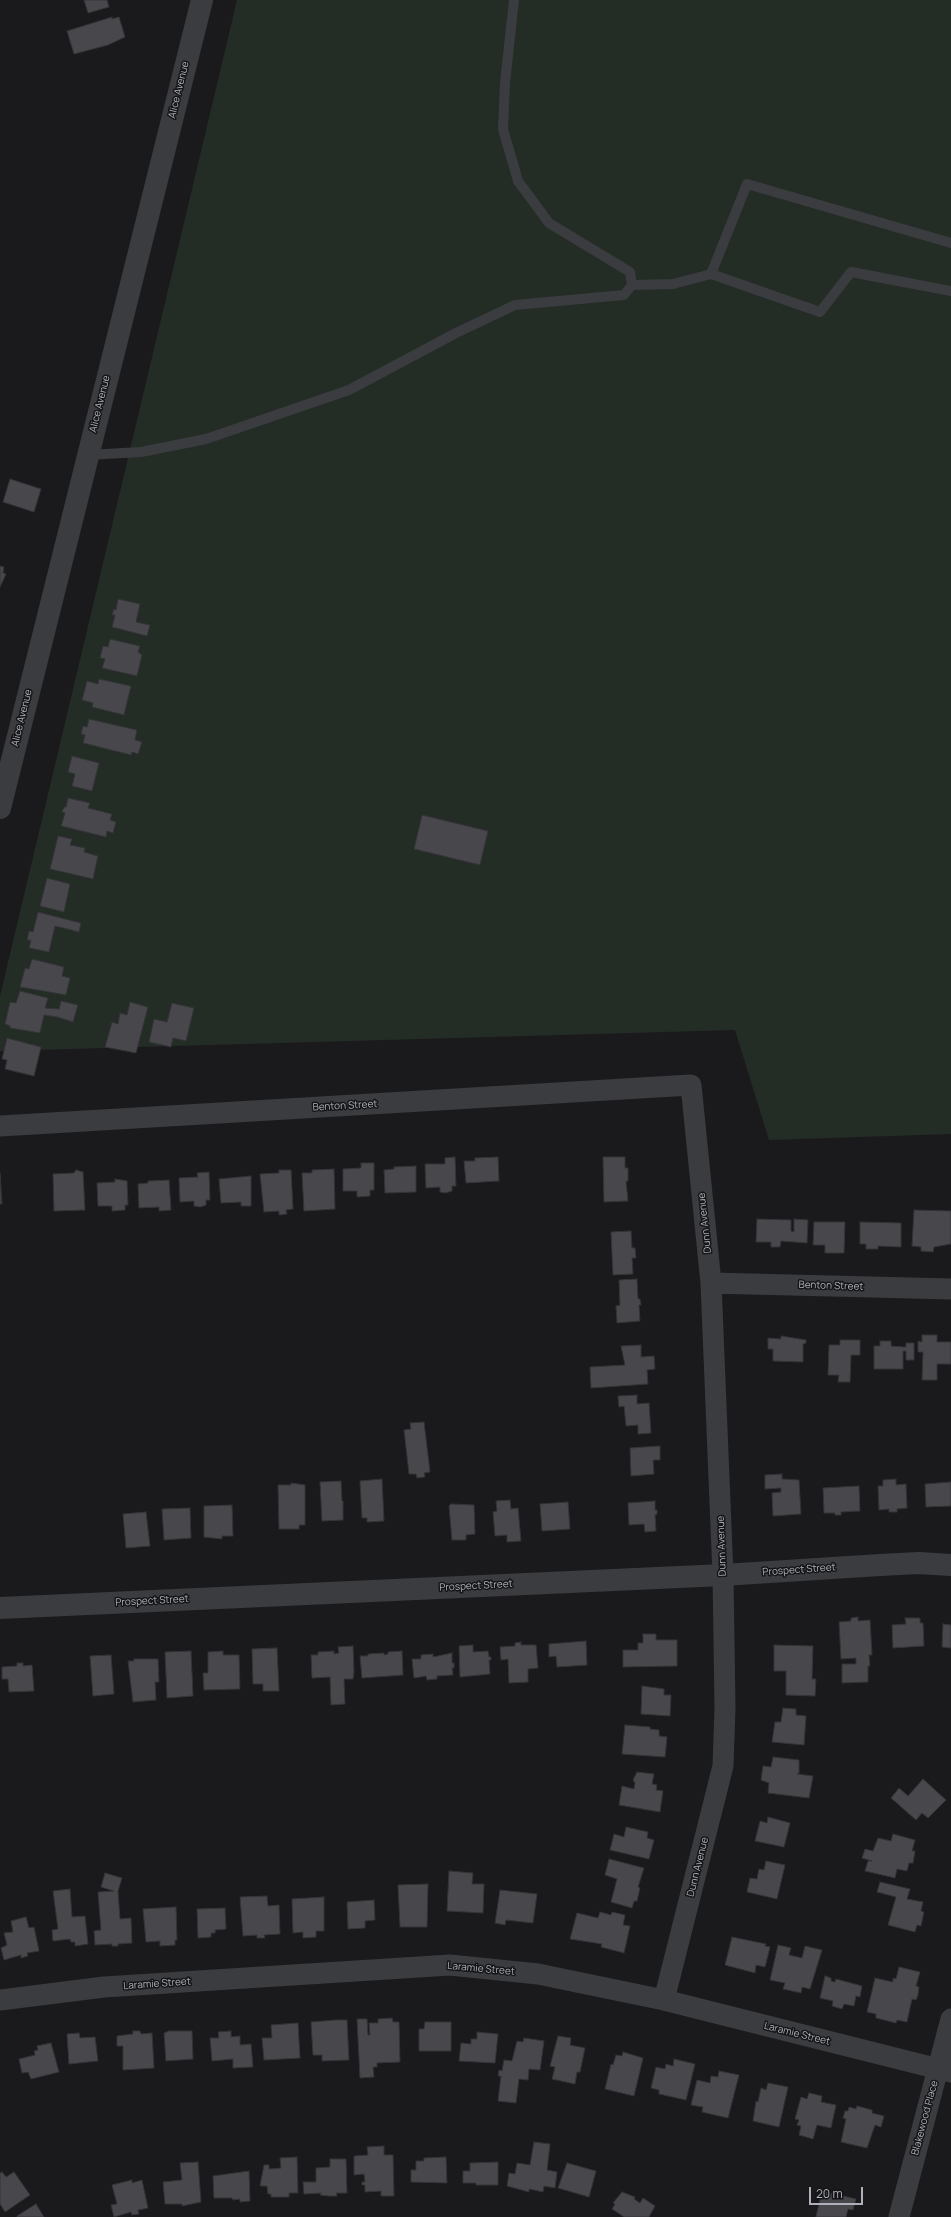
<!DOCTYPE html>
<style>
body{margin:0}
#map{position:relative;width:951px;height:2217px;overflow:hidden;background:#1a1a1c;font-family:Manrope,sans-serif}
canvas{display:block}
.scale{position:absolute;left:809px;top:2187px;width:54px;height:18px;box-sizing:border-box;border:2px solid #aeb1ba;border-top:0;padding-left:5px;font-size:12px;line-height:14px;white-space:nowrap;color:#aeb1ba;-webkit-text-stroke:3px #151517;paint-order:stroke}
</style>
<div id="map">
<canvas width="951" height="2217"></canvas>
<div class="scale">20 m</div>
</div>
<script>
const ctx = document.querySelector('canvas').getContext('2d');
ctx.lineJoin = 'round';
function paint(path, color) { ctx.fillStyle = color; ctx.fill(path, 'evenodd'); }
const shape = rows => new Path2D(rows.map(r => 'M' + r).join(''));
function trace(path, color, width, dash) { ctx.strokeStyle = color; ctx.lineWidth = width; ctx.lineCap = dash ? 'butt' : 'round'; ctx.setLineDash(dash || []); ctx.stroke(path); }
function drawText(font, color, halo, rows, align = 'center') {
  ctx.font = font + ' Manrope,sans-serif'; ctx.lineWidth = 3; ctx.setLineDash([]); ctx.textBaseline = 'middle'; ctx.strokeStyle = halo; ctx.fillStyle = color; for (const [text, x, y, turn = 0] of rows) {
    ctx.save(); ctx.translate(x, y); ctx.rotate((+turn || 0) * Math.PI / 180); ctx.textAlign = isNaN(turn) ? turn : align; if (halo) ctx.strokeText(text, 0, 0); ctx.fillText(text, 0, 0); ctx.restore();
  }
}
paint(shape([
 [237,0,951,0,951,1134,769,1140,735,1030,0,1051,0,996]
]), '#242c26');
const building = shape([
 [84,0,107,0,109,7,88,13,84,0],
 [112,17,112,19,119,17,125,37,108,45,74,54,67,31,112,17],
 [10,479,41,489,34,512,3,502,10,479],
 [0,566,4,567,3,573,6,574,0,587,0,566],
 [118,599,140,604,136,622,150,625,147,636,112,627,115,615,112,615,114,609,116,610,118,599],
 [110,639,140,646,138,652,142,655,137,676,102,668,105,659,100,658,103,646,108,647,110,639],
 [99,679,131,686,124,715,92,707,93,703,82,700,87,681,98,684,99,679],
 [89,719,137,730,135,740,142,742,138,754,132,752,131,755,83,743,85,735,81,734,83,726,87,727,89,719],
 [72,756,99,763,92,791,72,786,75,774,68,772,72,756],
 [68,798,90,803,88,808,112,814,110,820,116,822,113,833,107,831,106,837,61,826,65,813,62,812,64,807,66,807,68,798],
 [422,815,488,831,480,865,414,849,422,815],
 [58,836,72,839,70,845,85,848,84,852,98,856,93,879,50,869,58,836],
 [47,878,70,884,64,912,40,906,47,878],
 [38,912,81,923,79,932,55,926,49,952,29,948,31,940,27,940,29,931,33,932,38,912],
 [32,959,64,967,62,976,70,978,66,995,20,987,25,968,29,969,32,959],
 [20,991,48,998,45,1008,59,1009,61,1001,78,1005,73,1022,57,1017,44,1015,40,1033,10,1028,10,1026,5,1024,10,1002,16,1003,20,991],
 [130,1002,148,1007,136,1053,105,1047,112,1022,118,1024,120,1013,127,1015,130,1002],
 [172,1003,194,1008,186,1041,173,1038,171,1047,149,1042,154,1019,167,1022,172,1003],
 [7,1038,41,1047,34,1076,5,1069,7,1060,2,1059,7,1038],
 [455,1157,456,1186,452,1186,452,1191,445,1193,440,1192,440,1187,426,1188,425,1164,445,1164,445,1158,455,1157],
 [498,1157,499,1181,466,1183,464,1161,475,1161,475,1158,498,1157],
 [603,1157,625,1157,625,1168,628,1168,628,1181,626,1181,628,1201,604,1202,603,1157],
 [361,1163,374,1163,374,1190,370,1190,370,1196,357,1197,357,1191,343,1191,343,1169,361,1168,361,1163],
 [416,1166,416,1192,385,1193,384,1170,394,1169,394,1167,416,1166],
 [334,1169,335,1209,304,1211,302,1173,312,1173,312,1170,334,1169],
 [76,1170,83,1172,85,1210,54,1211,53,1174,74,1173,76,1170],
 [279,1170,291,1170,293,1209,286,1210,287,1214,279,1215,279,1211,264,1212,260,1174,279,1173,279,1170],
 [209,1172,210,1200,206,1200,206,1205,200,1207,194,1206,194,1201,180,1202,179,1178,198,1177,197,1173,209,1172],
 [0,1173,2,1204,0,1204,0,1173],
 [251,1176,251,1206,241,1206,241,1202,221,1203,219,1179,251,1176],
 [115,1179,127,1181,128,1205,125,1205,125,1210,112,1211,112,1206,98,1206,97,1183,115,1182,115,1179],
 [169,1180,171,1210,159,1211,159,1207,139,1208,138,1184,148,1183,148,1181,169,1180],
 [914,1210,951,1211,951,1244,934,1247,933,1252,921,1251,921,1247,912,1246,914,1210],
 [757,1219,791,1220,791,1231,794,1232,794,1219,808,1220,807,1243,781,1241,780,1247,771,1247,771,1242,756,1242,757,1219],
 [814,1222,845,1222,844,1253,825,1253,825,1245,813,1245,814,1222],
 [860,1222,901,1223,901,1247,878,1246,878,1249,866,1249,866,1244,860,1244,860,1222],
 [631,1231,632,1248,635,1248,636,1258,632,1258,633,1274,613,1275,611,1232,631,1231],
 [637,1279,638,1299,640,1299,641,1305,639,1305,640,1321,617,1323,616,1306,620,1305,619,1280,637,1279],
 [922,1335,937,1335,937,1342,951,1342,951,1364,937,1364,937,1380,922,1380,923,1352,918,1352,918,1341,922,1342,922,1335],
 [781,1336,806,1340,806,1343,803,1344,803,1362,773,1361,773,1349,768,1349,768,1338,781,1339,781,1336],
 [840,1340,860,1340,860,1355,851,1355,850,1382,838,1382,839,1375,828,1375,829,1345,840,1345,840,1340],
 [880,1341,891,1341,891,1346,904,1347,906,1347,906,1343,914,1343,914,1360,906,1360,906,1351,903,1351,903,1369,874,1369,874,1346,880,1346,880,1341],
 [641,1345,641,1357,654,1356,655,1369,647,1370,648,1384,591,1388,590,1367,625,1365,621,1346,641,1345],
 [637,1395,637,1404,649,1403,651,1433,638,1434,638,1425,626,1426,624,1406,619,1407,618,1396,637,1395],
 [424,1422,430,1472,424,1473,425,1477,417,1478,416,1474,409,1474,404,1430,411,1429,410,1423,424,1422],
 [660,1446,660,1460,653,1460,654,1474,631,1476,630,1448,660,1446],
 [782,1474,782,1479,799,1480,801,1514,773,1516,772,1493,781,1492,781,1488,765,1489,765,1475,782,1474],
 [382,1479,384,1521,367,1522,367,1518,362,1518,360,1481,382,1479],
 [896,1479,896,1485,906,1484,907,1508,897,1509,897,1512,889,1512,889,1509,879,1510,878,1486,883,1486,883,1480,896,1479],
 [341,1481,342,1501,343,1501,343,1520,322,1521,320,1482,341,1481],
 [951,1482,951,1506,926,1507,925,1484,951,1482],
 [291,1483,305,1485,305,1525,299,1525,299,1529,279,1529,278,1485,291,1485,291,1483],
 [859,1486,860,1511,841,1512,841,1515,835,1515,835,1513,824,1513,823,1488,859,1486],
 [510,1500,511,1509,518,1508,521,1541,507,1542,507,1535,495,1536,493,1512,497,1511,496,1501,510,1500],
 [655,1501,655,1510,657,1510,657,1514,655,1515,656,1531,645,1532,644,1524,629,1525,628,1503,655,1501],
 [568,1502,570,1529,542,1531,540,1504,568,1502],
 [451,1504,474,1505,475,1534,466,1535,466,1540,452,1540,449,1506,451,1504],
 [232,1505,233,1536,222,1536,222,1539,204,1537,204,1506,232,1505],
 [190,1508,191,1538,164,1540,162,1509,190,1508],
 [146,1512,150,1546,126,1548,123,1514,146,1512],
 [858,1617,858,1621,870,1620,872,1655,869,1655,870,1666,868,1666,868,1682,842,1683,842,1664,856,1664,856,1658,841,1659,839,1622,851,1621,851,1618,858,1617],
 [905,1618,920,1618,920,1623,923,1623,924,1646,893,1648,892,1625,906,1624,905,1618],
 [943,1624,951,1625,951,1648,942,1647,943,1624],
 [643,1634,656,1634,656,1640,677,1640,677,1666,623,1667,623,1650,638,1650,638,1643,643,1643,643,1634],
 [586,1641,587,1665,557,1667,556,1656,549,1657,549,1644,586,1641],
 [521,1642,521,1645,536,1645,538,1668,528,1669,528,1682,509,1683,508,1659,501,1660,500,1647,515,1646,515,1643,521,1642],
 [473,1645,473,1652,488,1651,489,1657,491,1657,491,1660,489,1660,490,1674,460,1677,459,1646,473,1645],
 [774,1645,813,1646,812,1679,816,1679,815,1696,786,1695,786,1671,774,1671,774,1645],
 [353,1646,354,1672,353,1679,344,1679,345,1704,331,1705,330,1677,312,1678,311,1655,318,1655,318,1652,334,1651,334,1654,339,1653,338,1647,353,1646],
 [277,1648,279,1691,263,1691,263,1684,253,1684,252,1649,277,1648],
 [191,1651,193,1696,167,1698,165,1652,191,1651],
 [223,1651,223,1655,239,1655,240,1689,204,1690,203,1673,208,1673,208,1652,223,1651],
 [402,1651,403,1675,362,1678,360,1656,368,1656,368,1654,384,1653,384,1655,388,1654,388,1652,402,1651],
 [452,1653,452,1663,454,1663,454,1668,452,1668,453,1675,437,1676,437,1679,427,1680,426,1676,414,1678,412,1659,421,1659,421,1655,433,1654,433,1657,452,1653],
 [111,1655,114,1694,93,1696,90,1656,111,1655],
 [134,1659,158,1659,159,1682,155,1682,156,1700,133,1702,128,1661,134,1661,134,1659],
 [17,1663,23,1663,23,1666,32,1665,34,1691,9,1692,8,1679,2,1679,2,1667,17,1666,17,1663],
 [642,1686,664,1689,664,1695,671,1695,670,1716,641,1714,642,1686],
 [783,1708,796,1709,796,1715,806,1716,804,1745,772,1742,775,1722,781,1722,783,1708],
 [625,1725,650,1727,650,1729,659,1730,659,1736,667,1737,665,1757,622,1754,625,1725],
 [773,1757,799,1760,799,1773,797,1774,813,1776,809,1798,768,1793,769,1783,761,1780,763,1766,771,1767,773,1757],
 [637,1772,654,1774,652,1784,657,1785,656,1790,663,1791,660,1812,619,1805,622,1786,634,1789,635,1783,633,1780,637,1772],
 [923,1779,946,1800,928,1818,922,1813,916,1820,891,1798,899,1788,908,1796,923,1779],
 [768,1817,790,1823,784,1847,755,1841,760,1821,767,1823,768,1817],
 [626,1827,648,1832,647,1838,654,1840,649,1859,610,1850,614,1834,624,1837,626,1827],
 [893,1834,915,1840,912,1851,915,1851,913,1863,909,1863,907,1871,897,1869,895,1878,865,1871,868,1861,872,1861,862,1858,865,1849,873,1851,878,1838,891,1841,893,1834],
 [609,1859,644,1868,638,1887,640,1888,637,1901,634,1901,632,1908,611,1902,617,1879,605,1875,609,1859],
 [766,1861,785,1865,777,1899,747,1892,750,1878,757,1879,759,1869,764,1870,766,1861],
 [449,1871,473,1873,472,1884,484,1884,483,1913,447,1911,449,1871],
 [105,1873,122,1878,118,1891,120,1919,131,1918,132,1943,118,1944,118,1946,112,1946,112,1944,95,1945,94,1931,101,1930,98,1892,114,1891,101,1887,105,1873],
 [880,1882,910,1889,907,1899,923,1902,921,1911,924,1912,921,1926,917,1925,915,1932,888,1925,896,1897,877,1892,880,1882],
 [428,1884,427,1927,400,1927,398,1885,428,1884],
 [70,1889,72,1917,85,1916,88,1944,75,1946,75,1942,71,1942,70,1939,53,1941,52,1930,58,1929,53,1891,70,1889],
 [500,1890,537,1894,533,1923,506,1920,505,1925,495,1923,500,1890],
 [267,1896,268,1906,279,1905,280,1934,264,1935,265,1938,257,1938,257,1935,243,1936,240,1897,267,1896],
 [324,1897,324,1931,316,1931,316,1937,303,1938,303,1932,293,1933,292,1899,324,1897],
 [374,1900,375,1920,365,1921,365,1928,348,1929,347,1902,374,1900],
 [176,1907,177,1940,175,1940,175,1945,160,1946,160,1941,146,1942,143,1909,176,1907],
 [225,1908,226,1929,215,1930,215,1933,211,1933,211,1937,198,1938,197,1909,225,1908],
 [600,1912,611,1915,612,1912,625,1915,623,1925,630,1926,624,1953,601,1947,602,1944,570,1939,577,1913,598,1918,600,1912],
 [26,1917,29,1928,34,1927,39,1951,27,1953,28,1956,21,1958,21,1955,4,1960,1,1948,7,1945,4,1933,13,1932,11,1921,26,1917],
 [732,1937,766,1944,765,1946,770,1947,765,1967,756,1965,755,1973,725,1965,732,1937],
 [778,1945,791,1948,789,1955,802,1958,805,1946,822,1950,810,1989,802,1987,801,1993,783,1989,785,1983,770,1980,778,1945],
 [899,1967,920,1972,916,1986,919,1987,918,1995,916,2000,912,1999,907,2022,897,2020,896,2023,876,2018,876,2014,867,2012,875,1978,893,1982,893,1978,896,1979,899,1967],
 [825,1976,831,1978,831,1981,835,1982,836,1979,862,1986,860,1997,856,1996,854,2006,844,2004,842,2009,832,2006,833,2001,820,1998,825,1976],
 [392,2018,393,2022,399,2022,400,2062,377,2063,377,2067,373,2067,374,2077,360,2078,357,2019,367,2019,368,2035,370,2035,369,2023,378,2023,378,2019,392,2018],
 [336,2020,347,2020,349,2060,322,2061,322,2055,313,2055,311,2022,336,2020],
 [425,2022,451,2022,451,2051,419,2051,419,2029,424,2029,425,2022],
 [298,2023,300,2058,264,2060,262,2038,272,2038,271,2025,298,2023],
 [133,2031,140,2031,141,2034,152,2033,154,2068,123,2070,123,2046,117,2046,117,2036,133,2034,133,2031],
 [169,2031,192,2031,193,2059,166,2061,164,2033,169,2031],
 [231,2031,231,2037,240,2036,240,2045,251,2044,253,2067,233,2068,233,2059,212,2061,210,2038,219,2038,218,2032,231,2031],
 [477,2032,498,2034,495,2063,459,2061,461,2043,471,2044,471,2039,477,2039,477,2032],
 [79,2033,80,2038,95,2037,98,2061,69,2064,67,2034,79,2033],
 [558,2036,571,2038,570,2045,585,2048,580,2072,577,2072,575,2084,552,2079,555,2067,550,2066,558,2036],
 [524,2038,544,2041,540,2070,529,2069,528,2080,519,2079,516,2103,498,2101,501,2076,498,2076,499,2070,502,2071,504,2060,512,2061,517,2041,523,2042,524,2038],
 [51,2043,59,2072,31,2079,28,2072,22,2073,19,2059,35,2055,34,2051,38,2050,37,2046,51,2043],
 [623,2052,643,2058,634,2096,605,2089,611,2064,613,2065,616,2055,622,2056,623,2052],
 [674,2059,695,2064,686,2100,659,2094,659,2090,651,2088,656,2067,665,2069,666,2064,673,2066,674,2059],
 [719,2071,739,2075,728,2118,702,2112,703,2107,691,2105,697,2080,710,2083,711,2076,718,2077,719,2071],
 [768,2083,788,2087,779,2127,753,2121,756,2101,758,2102,761,2088,766,2090,768,2083],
 [809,2093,822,2096,821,2102,836,2105,831,2128,817,2125,813,2139,799,2135,801,2126,797,2125,799,2120,795,2119,801,2097,807,2099,809,2093],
 [857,2106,872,2110,872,2113,884,2116,881,2127,875,2125,867,2148,841,2142,846,2119,843,2118,845,2111,848,2111,849,2107,856,2109,857,2106],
 [534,2142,550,2144,547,2170,557,2172,555,2188,544,2186,543,2192,529,2189,529,2192,507,2186,509,2173,515,2174,517,2163,530,2165,534,2142],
 [384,2146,384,2155,393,2155,394,2196,381,2196,381,2191,365,2192,365,2185,362,2185,362,2182,365,2182,364,2174,354,2175,354,2156,368,2155,367,2147,384,2146],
 [297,2157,298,2193,289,2193,289,2197,271,2197,271,2194,268,2194,267,2186,260,2186,264,2165,269,2165,269,2169,281,2168,280,2158,297,2157],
 [446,2157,447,2183,411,2182,411,2170,416,2170,416,2161,424,2161,424,2158,446,2157],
 [330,2159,346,2159,347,2193,336,2193,337,2196,329,2196,320,2195,321,2193,304,2194,303,2182,316,2182,316,2168,330,2167,330,2159],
 [198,2162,201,2202,182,2206,182,2204,165,2204,163,2182,182,2180,180,2163,198,2162],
 [498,2162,498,2185,476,2185,476,2183,463,2183,463,2171,470,2171,470,2163,498,2162],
 [567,2163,596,2171,589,2197,558,2188,567,2163],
 [249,2171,250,2201,240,2202,240,2199,233,2200,232,2198,214,2198,213,2176,249,2171],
 [2,2172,6,2177,14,2172,30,2195,5,2212,0,2204,0,2173,2,2172],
 [132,2180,132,2183,142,2180,148,2208,138,2210,139,2214,132,2215,131,2212,114,2217,111,2205,117,2204,112,2185,132,2180],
 [822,2191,856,2199,853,2210,848,2209,846,2217,816,2217,822,2191],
 [622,2192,635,2197,634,2199,640,2203,643,2198,655,2206,649,2217,624,2217,612,2209,615,2204,613,2203,622,2192],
 [36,2204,44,2217,17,2217,17,2216,36,2204]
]);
paint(building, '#47474c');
trace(building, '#343438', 1);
trace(shape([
 [711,274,747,184,951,243],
 [632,285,673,284,711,274,820,312,851,272,951,291],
 [87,455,141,452,206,439,349,390,456,333,515,305,624,295,632,285,630,272,549,223,518,181,503,129,505,83,514,0]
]), '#3b3c40', 10);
trace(shape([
 [0,1126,691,1085,711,1283,723,1575,725,1708,723,1766,664,2000],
 [711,1283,951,1289],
 [0,2000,104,1987,450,1965,538,1974,664,2000,951,2072],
 [899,2217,951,2019]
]), '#3b3c40', 21);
trace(shape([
 [0,808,202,0],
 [0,1608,723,1575,880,1565,919,1563,951,1565]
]), '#3b3c40', 22);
drawText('10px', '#aeb1ba', '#151517', [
 ["Alice Avenue",179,90,-76],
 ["Alice Avenue",100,404,-76],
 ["Alice Avenue",22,718,-76],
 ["Benton Street",345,1106,-3],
 ["Dunn Avenue",705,1223,-96],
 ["Benton Street",831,1286,2],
 ["Dunn Avenue",722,1546,-92],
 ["Prospect Street",799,1570,-4],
 ["Prospect Street",476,1586,-3],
 ["Prospect Street",152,1601,-3],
 ["Dunn Avenue",698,1867,-76],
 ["Laramie Street",481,1969,5],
 ["Laramie Street",157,1984,-4],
 ["Laramie Street",797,2034,14],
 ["Blakewood Place",925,2118,-75]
]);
</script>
